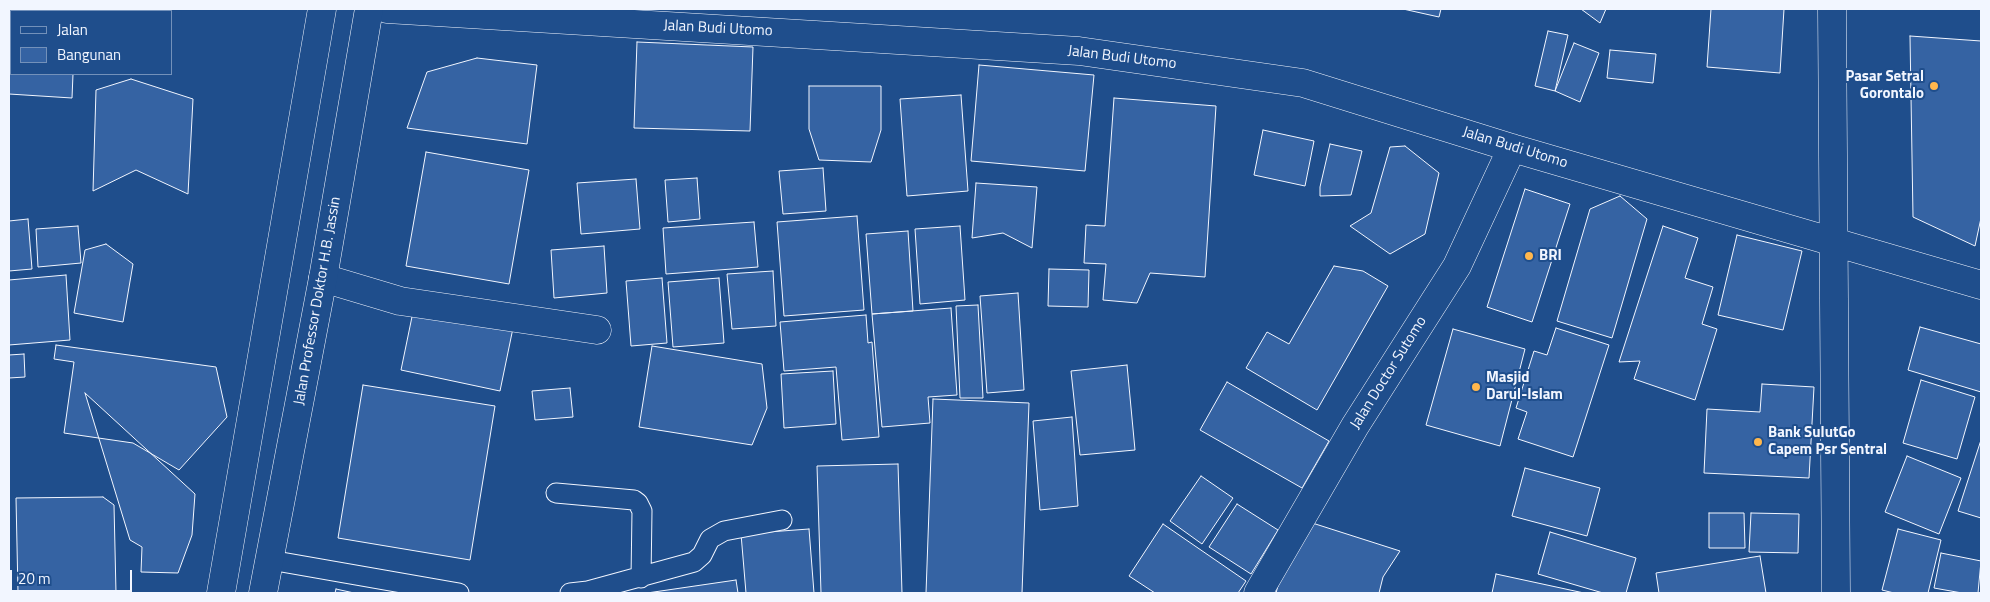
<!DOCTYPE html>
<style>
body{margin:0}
#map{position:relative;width:1990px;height:602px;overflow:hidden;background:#1f4e8c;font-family:"Titillium Web",sans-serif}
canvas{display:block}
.frame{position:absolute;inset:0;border:10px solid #f2f6ff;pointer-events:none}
.legend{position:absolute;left:10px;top:10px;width:162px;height:65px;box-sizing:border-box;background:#1f4e8c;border:1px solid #7391ba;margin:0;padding:6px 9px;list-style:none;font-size:15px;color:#f2f6ff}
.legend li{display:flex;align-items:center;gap:10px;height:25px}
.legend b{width:25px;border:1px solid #7391ba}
.scale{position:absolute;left:10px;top:570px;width:122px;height:22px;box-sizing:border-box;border:2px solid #f2f6ff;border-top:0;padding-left:6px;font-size:15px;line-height:18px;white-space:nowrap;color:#f2f6ff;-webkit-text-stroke:4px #1f4e8c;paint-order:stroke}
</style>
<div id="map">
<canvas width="1990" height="602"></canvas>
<div class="frame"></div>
<ul class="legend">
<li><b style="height:6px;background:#1f4e8c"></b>Jalan</li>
<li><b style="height:14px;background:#3563a3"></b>Bangunan</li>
</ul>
<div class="scale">20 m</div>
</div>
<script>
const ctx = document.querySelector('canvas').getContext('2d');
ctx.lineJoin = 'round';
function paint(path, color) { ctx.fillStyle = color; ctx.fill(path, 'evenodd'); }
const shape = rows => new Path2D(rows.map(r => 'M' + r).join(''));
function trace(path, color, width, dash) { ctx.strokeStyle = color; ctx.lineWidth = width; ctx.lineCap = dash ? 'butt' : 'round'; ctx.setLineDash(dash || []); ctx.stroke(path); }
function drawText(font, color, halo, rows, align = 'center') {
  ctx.font = font + ' "Titillium Web",sans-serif'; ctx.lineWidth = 4; ctx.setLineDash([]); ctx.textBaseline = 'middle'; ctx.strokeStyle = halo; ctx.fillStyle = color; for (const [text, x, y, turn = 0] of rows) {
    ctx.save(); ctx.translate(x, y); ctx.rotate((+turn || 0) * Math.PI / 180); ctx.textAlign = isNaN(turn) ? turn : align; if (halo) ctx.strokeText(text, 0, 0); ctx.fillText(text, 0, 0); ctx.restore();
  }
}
const building = shape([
 [1403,9,1441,9,1439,17,1403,9],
 [1581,9,1606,9,1600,23,1581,9],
 [1711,9,1784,9,1780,73,1707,67,1711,9],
 [9,12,11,12,11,74,73,74,72,98,9,94,9,12],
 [1548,31,1568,35,1555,91,1535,86,1548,31],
 [1910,36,1981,41,1981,218,1975,246,1913,217,1910,36],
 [637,42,753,47,750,131,634,128,637,42],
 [1574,43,1599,53,1580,102,1555,91,1574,43],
 [1610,50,1656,54,1653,83,1607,78,1610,50],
 [477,58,537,65,527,144,407,128,427,72,477,58],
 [979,65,1094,75,1085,171,971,161,979,65],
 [131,79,193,99,188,194,136,170,93,191,96,90,131,79],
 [809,86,881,86,881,130,871,162,819,160,809,129,809,86],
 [961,95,968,191,907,196,900,99,961,95],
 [1114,98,1216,106,1205,277,1150,273,1137,303,1103,300,1106,264,1084,263,1086,225,1105,226,1114,98],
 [1263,130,1314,141,1305,186,1254,175,1263,130],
 [1330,144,1362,151,1351,195,1320,196,1320,187,1330,144],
 [1405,146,1439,173,1425,234,1390,254,1350,226,1371,213,1390,147,1405,146],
 [426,152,529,170,509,284,406,266,426,152],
 [823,168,826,211,783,214,779,171,823,168],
 [697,178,700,219,668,222,665,180,697,178],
 [636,179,640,229,581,234,577,183,636,179],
 [976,183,1037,187,1032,248,1003,233,972,238,976,183],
 [1525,189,1570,204,1532,322,1487,307,1525,189],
 [1620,196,1647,219,1612,338,1557,321,1590,209,1620,196],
 [857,216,864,310,784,316,777,222,857,216],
 [28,219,32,269,9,271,9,221,28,219],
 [754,222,758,267,666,274,663,228,754,222],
 [78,226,81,263,38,267,36,229,78,226],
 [960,226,965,300,920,304,915,229,960,226],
 [1663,226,1698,238,1685,278,1713,287,1702,324,1717,329,1695,400,1634,379,1640,361,1619,362,1663,226],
 [908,231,913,311,872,314,866,234,908,231],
 [1737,235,1802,251,1783,330,1718,315,1737,235],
 [106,244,133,264,123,322,74,313,85,250,106,244],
 [604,246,607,293,554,298,551,250,604,246],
 [1334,266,1363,271,1388,286,1317,410,1246,368,1267,332,1289,344,1334,266],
 [1049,269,1089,270,1088,307,1048,306,1049,269],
 [773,271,776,326,732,329,727,274,773,271],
 [66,275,70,340,9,345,9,280,66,275],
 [662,278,667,343,631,346,626,281,662,278],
 [719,278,724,343,673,347,668,282,719,278],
 [1018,293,1024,390,987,393,980,296,1018,293],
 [978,305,983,398,960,398,956,306,978,305],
 [414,307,513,328,500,391,401,370,414,307],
 [951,308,957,395,928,397,930,423,882,427,872,314,951,308],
 [866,315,868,343,872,342,879,437,842,440,836,367,784,371,780,322,866,315],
 [1920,327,1981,344,1981,392,1908,370,1920,327],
 [1556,328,1609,345,1573,457,1518,439,1527,412,1516,408,1534,351,1547,355,1556,328],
 [1453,329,1525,349,1500,446,1426,425,1453,329],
 [56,345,216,367,227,417,179,470,133,443,64,433,74,362,54,359,56,345],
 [652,346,762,364,767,408,752,445,639,427,652,346],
 [24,354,25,377,9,378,9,355,24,354],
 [1127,365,1135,450,1080,455,1071,371,1127,365],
 [833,371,836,424,784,428,781,374,833,371],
 [1921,380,1975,397,1957,459,1903,443,1921,380],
 [1227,382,1329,441,1302,488,1200,430,1227,382],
 [1762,384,1814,387,1809,478,1704,473,1707,409,1760,412,1762,384],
 [363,385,495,406,470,560,338,538,363,385],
 [570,388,573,417,535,420,532,391,570,388],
 [85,393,195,494,192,535,178,573,141,572,142,547,130,540,85,393],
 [933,399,1029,403,1022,593,926,593,933,399],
 [1072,417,1078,506,1040,510,1033,421,1072,417],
 [1981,440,1981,518,1958,511,1981,440],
 [1907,456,1961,478,1939,534,1885,512,1907,456],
 [898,464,902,593,821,593,817,466,898,464],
 [1525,468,1600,488,1587,536,1512,516,1525,468],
 [1201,476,1233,498,1202,544,1170,521,1201,476],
 [103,497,114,505,116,593,18,593,16,498,103,497],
 [1237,504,1278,530,1251,574,1209,547,1237,504],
 [1709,513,1744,513,1745,548,1709,548,1709,513],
 [1751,513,1799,514,1798,553,1749,552,1751,513],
 [1306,521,1400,551,1383,577,1379,593,1276,593,1285,560,1306,521],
 [1163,524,1246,581,1238,593,1155,593,1129,576,1163,524],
 [809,529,814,593,746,593,741,534,809,529],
 [1898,529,1941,540,1928,593,1894,593,1882,590,1898,529],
 [1550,532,1636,558,1626,593,1603,593,1538,574,1550,532],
 [1941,553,1981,561,1978,593,1962,593,1934,588,1941,553],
 [1760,556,1766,593,1659,593,1656,573,1760,556],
 [1496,574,1584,593,1492,593,1496,574],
 [736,580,738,593,647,593,736,580],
 [336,589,354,593,335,593,336,589]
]);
paint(building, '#3563a3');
trace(building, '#f2f6ff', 1);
const service = shape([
 [556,493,634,500,638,503,642,511,641,578],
 [270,560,459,593],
 [570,593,588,591,694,562,702,555,710,539,724,531,782,520]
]);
const minor = shape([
 [387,9,1079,51,1303,83,1512,148,1981,285],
 [1832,9,1836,593],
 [323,278,400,301,597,330],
 [1258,593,1355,426,1457,266,1512,148]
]);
const trunk = shape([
 [221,593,322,9],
 [263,593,323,278,369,9]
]);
trace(service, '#f2f6ff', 21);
trace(minor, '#f2f6ff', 29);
trace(trunk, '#f2f6ff', 29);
trace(service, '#1f4e8c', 19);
trace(minor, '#1f4e8c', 28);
trace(trunk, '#1f4e8c', 28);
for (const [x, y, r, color] of [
 [1934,86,5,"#ffb74d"],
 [1529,256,5,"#ffb74d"],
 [1476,387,5,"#ffb74d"],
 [1758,442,5,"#ffb74d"]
]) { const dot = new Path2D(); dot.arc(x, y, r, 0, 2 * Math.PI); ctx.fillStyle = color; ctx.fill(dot); trace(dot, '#1f4e8c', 2); }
drawText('15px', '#f2f6ff', '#1f4e8c', [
 ["Jalan Budi Utomo",718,29,3],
 ["Jalan Budi Utomo",1122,58,7],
 ["Jalan Budi Utomo",1515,148,17],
 ["Jalan Professor Doktor H.B. Jassin",318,301,-80],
 ["Jalan Doctor Sutomo",1389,373,-58]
]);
drawText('bold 15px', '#f2f6ff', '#1f4e8c', [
 ["Pasar Setral",1924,77,"right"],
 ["Gorontalo",1924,94,"right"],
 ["BRI",1539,256],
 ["Masjid",1486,378],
 ["Darul-Islam",1486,395],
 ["Bank SulutGo",1768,433],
 ["Capem Psr Sentral",1768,450]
], 'left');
</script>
